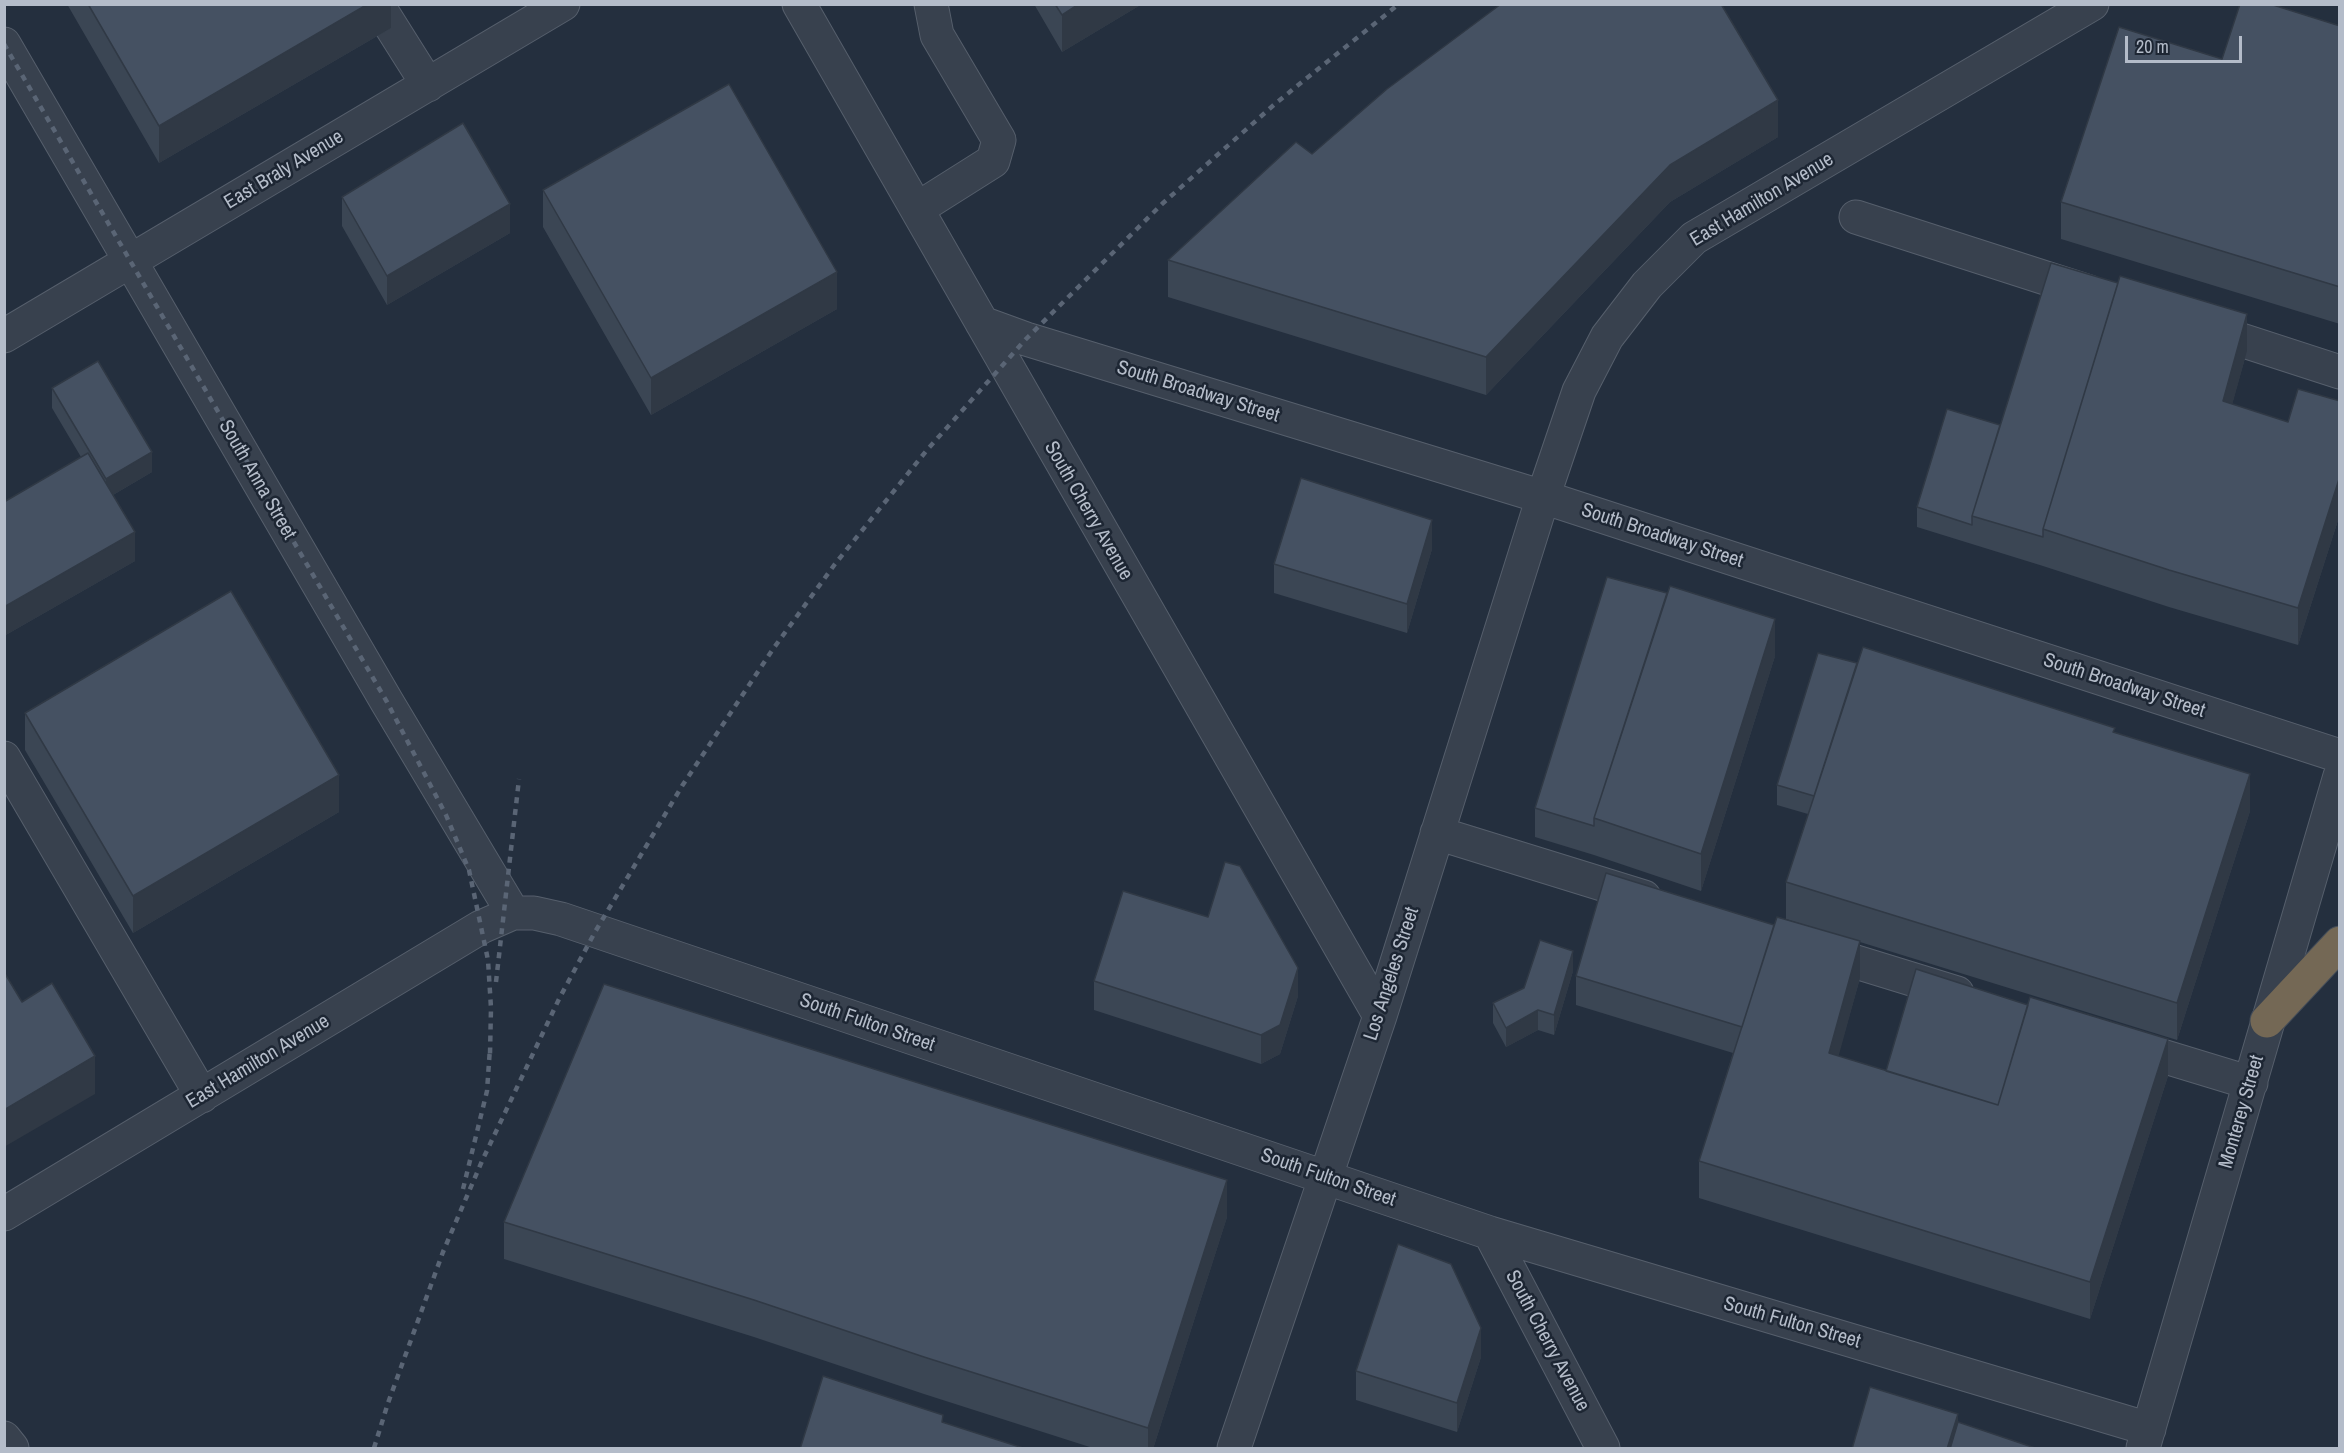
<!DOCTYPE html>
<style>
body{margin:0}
#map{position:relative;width:2344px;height:1453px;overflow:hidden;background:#242f3e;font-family:"Archivo Narrow",sans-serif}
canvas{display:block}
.frame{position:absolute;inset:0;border:6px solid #b4bcc9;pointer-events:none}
.scale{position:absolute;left:2125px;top:36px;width:117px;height:27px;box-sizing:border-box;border:3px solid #b4bcc9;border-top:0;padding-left:8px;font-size:18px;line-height:21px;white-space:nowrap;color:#b4bcc9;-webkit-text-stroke:4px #1d2633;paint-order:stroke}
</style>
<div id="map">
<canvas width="2344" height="1453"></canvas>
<div class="frame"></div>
<div class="scale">20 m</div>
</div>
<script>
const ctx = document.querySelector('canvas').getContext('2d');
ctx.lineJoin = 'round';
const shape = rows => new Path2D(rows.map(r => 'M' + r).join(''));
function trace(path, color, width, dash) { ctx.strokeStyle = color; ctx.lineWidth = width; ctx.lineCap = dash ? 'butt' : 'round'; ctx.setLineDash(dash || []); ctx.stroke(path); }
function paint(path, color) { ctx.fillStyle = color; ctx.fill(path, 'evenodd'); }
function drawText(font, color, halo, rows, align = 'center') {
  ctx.font = font + ' "Archivo Narrow",sans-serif'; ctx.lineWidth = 5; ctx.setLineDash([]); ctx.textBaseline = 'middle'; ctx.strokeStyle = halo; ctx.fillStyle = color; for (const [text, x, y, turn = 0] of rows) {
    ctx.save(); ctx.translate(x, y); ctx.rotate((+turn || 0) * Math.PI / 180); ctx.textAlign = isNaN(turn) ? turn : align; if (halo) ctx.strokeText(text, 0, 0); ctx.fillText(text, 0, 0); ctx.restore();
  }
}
const minor = shape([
 [377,4,428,85],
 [799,4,1380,1016],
 [4,44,387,702,513,913],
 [917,209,993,161,999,140,937,35,931,4],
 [1856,217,2089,292],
 [982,323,1026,339,1543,497,2340,756],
 [2204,328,2340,372],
 [4,336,563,4],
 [4,758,202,1096],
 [1437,833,1644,897],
 [1817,950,1957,993],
 [2126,1045,2251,1083],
 [4,1214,481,927,513,913,534,913,561,919,1490,1233,2149,1429],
 [1490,1233,1603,1448],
 [4,1438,12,1448],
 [1234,1448,1380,1016,1543,497,1579,391,1607,337,1647,285,1694,238,2092,4],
 [2143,1448,2340,776]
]);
const highway = shape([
 [2267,1021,2340,943]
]);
trace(minor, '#565f6c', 35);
trace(highway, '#434c59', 35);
trace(minor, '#38414e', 33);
trace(highway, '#746855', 33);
trace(shape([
 [4,44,387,702,446,815,469,870,488,960,491,1008,490,1054],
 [496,982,519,779],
 [463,1189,487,1091,490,1048],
 [374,1448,388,1403,443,1252,482,1161,559,999,595,932,682,786,773,649,835,564,927,450,1026,339,1162,204,1276,103,1399,4]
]), '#5a6575', 4.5, [6, 6]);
paint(shape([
 [67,4,391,4,391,28,159,163],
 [1034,4,1142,4,1062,52],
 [2340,26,2340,324,2061,239,2061,202,2222,59],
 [1778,137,1670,202,1486,395,1168,297,1168,260,1312,154],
 [543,190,837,309,651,415,543,227],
 [342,197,510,233,387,305,342,226],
 [2247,351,2232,404,2288,422,2340,401,2340,514,2298,645,2169,607,2043,566,1917,527,1917,507,2000,425],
 [52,388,152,472,113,495,135,561,4,636,4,502,81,457,52,408],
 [1432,549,1407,633,1274,593,1274,564],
 [1775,656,1701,891,1594,855,1535,837,1535,808],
 [25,713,339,812,133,933,25,750],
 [2115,732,2250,811,2177,1040,1860,942,1860,978,1838,1056,1886,1071,2168,1076,2090,1319,1699,1198,1699,1161,1733,1053,1576,1005,1576,976,1774,925,1814,928,1786,919,1786,882,1808,814,1777,805,1777,785],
 [1208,917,1298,996,1280,1054,1261,1064,1094,1010,1094,981],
 [1573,971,1554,1035,1538,1030,1506,1047,1493,1023,1493,1003],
 [1227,1217,1153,1449,1096,1449,924,1394,754,1337,504,1259,504,1222],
 [1481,1357,1457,1432,1356,1400,1356,1371]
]), '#3b4654');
paint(shape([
 [368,4,391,4,391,28,159,163,159,126],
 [1079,4,1142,4,1062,52,1062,15],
 [1778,100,1778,137,1670,202,1486,395,1486,357,1670,165],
 [510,204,510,233,387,305,387,276],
 [837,272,837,309,651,415,651,378],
 [2247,314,2247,351,2223,438,2223,401],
 [152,452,152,472,106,499,106,479],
 [2340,476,2340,514,2298,645,2298,608],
 [1432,520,1432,549,1407,633,1407,604],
 [135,532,135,561,4,636,4,607],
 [1775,619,1775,656,1701,891,1701,854],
 [2250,774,2250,811,2177,1040,2177,1003],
 [339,775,339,812,133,933,133,896],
 [1860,941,1860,978,1829,1091,1829,1053],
 [1573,951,1573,971,1554,1035,1554,1015],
 [1298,968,1298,996,1280,1054,1261,1064,1261,1035],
 [1538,1010,1538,1030,1506,1047,1506,1028],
 [2168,1039,2168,1076,2090,1319,2090,1282],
 [95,1056,95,1094,4,1147,4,1110],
 [1227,1180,1227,1217,1153,1449,1148,1449,1148,1428],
 [1481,1328,1481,1357,1457,1432,1457,1403],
 [1958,1414,1958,1449,1947,1449]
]), '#303945');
const building = shape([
 [88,4,368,4,159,126,88,4],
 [1055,4,1079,4,1062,15,1055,4],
 [1501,4,1721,4,1778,100,1670,165,1486,357,1168,260,1296,142,1312,154,1387,89,1501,4],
 [2240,4,2270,4,2340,26,2340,287,2061,202,2119,27,2222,59,2240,4],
 [729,84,837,272,651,378,543,190,729,84],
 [463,123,510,204,387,276,342,197,463,123],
 [2051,263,2118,283,2043,529,2043,537,1972,516,2051,263],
 [2120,276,2247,314,2223,401,2288,422,2298,389,2340,401,2340,476,2298,608,2169,570,2043,529,2120,276],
 [98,361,152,452,106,479,52,388,98,361],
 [1947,409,2000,425,1972,516,1972,525,1917,507,1947,409],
 [88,453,135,532,4,607,4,502,88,453],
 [1301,478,1432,520,1407,604,1274,564,1301,478],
 [1607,577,1667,593,1594,818,1594,826,1535,808,1607,577],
 [1670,586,1775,619,1701,854,1594,818,1670,586],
 [231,591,339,775,133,896,25,713,231,591],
 [1863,647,2115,728,2113,732,2250,774,2177,1003,1786,882,1863,647],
 [1818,653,1857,663,1814,796,1777,785,1818,653],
 [1225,862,1240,866,1298,968,1280,1025,1261,1035,1094,981,1123,891,1208,917,1225,862],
 [1606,873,1774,925,1742,1027,1576,976,1606,873],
 [1777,917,1860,941,1829,1053,1998,1105,2030,997,2168,1039,2090,1282,1699,1161,1777,917],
 [1540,940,1573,951,1554,1015,1538,1010,1506,1028,1493,1003,1524,988,1540,940],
 [1916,969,2028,1005,1998,1105,1886,1071,1916,969],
 [4,972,22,1002,52,983,95,1056,4,1110,4,972],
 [604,984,1227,1180,1148,1428,924,1357,754,1300,504,1222,604,984],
 [1398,1244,1451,1264,1481,1328,1457,1403,1356,1371,1398,1244],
 [823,1376,943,1415,942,1422,1026,1449,800,1449,823,1376],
 [1870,1387,1958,1414,1947,1449,1852,1449,1870,1387],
 [1958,1422,2038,1449,1950,1449,1958,1422]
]);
paint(building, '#455162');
trace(building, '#303945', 1.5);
drawText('20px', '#b4bcc9', '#1d2633', [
 ["East Braly Avenue",284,170,-31],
 ["East Hamilton Avenue",1762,200,-31],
 ["South Broadway Street",1198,392,17],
 ["South Anna Street",257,480,60],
 ["South Cherry Avenue",1088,511,60],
 ["South Broadway Street",1662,536,18],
 ["South Broadway Street",2124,686,18],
 ["Los Angeles Street",1392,974,-72],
 ["South Fulton Street",867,1023,19],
 ["East Hamilton Avenue",258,1062,-31],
 ["Monterey Street",2242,1112,-74],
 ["South Fulton Street",1328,1178,19],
 ["South Fulton Street",1792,1323,16],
 ["South Cherry Avenue",1547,1341,62]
]);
</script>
